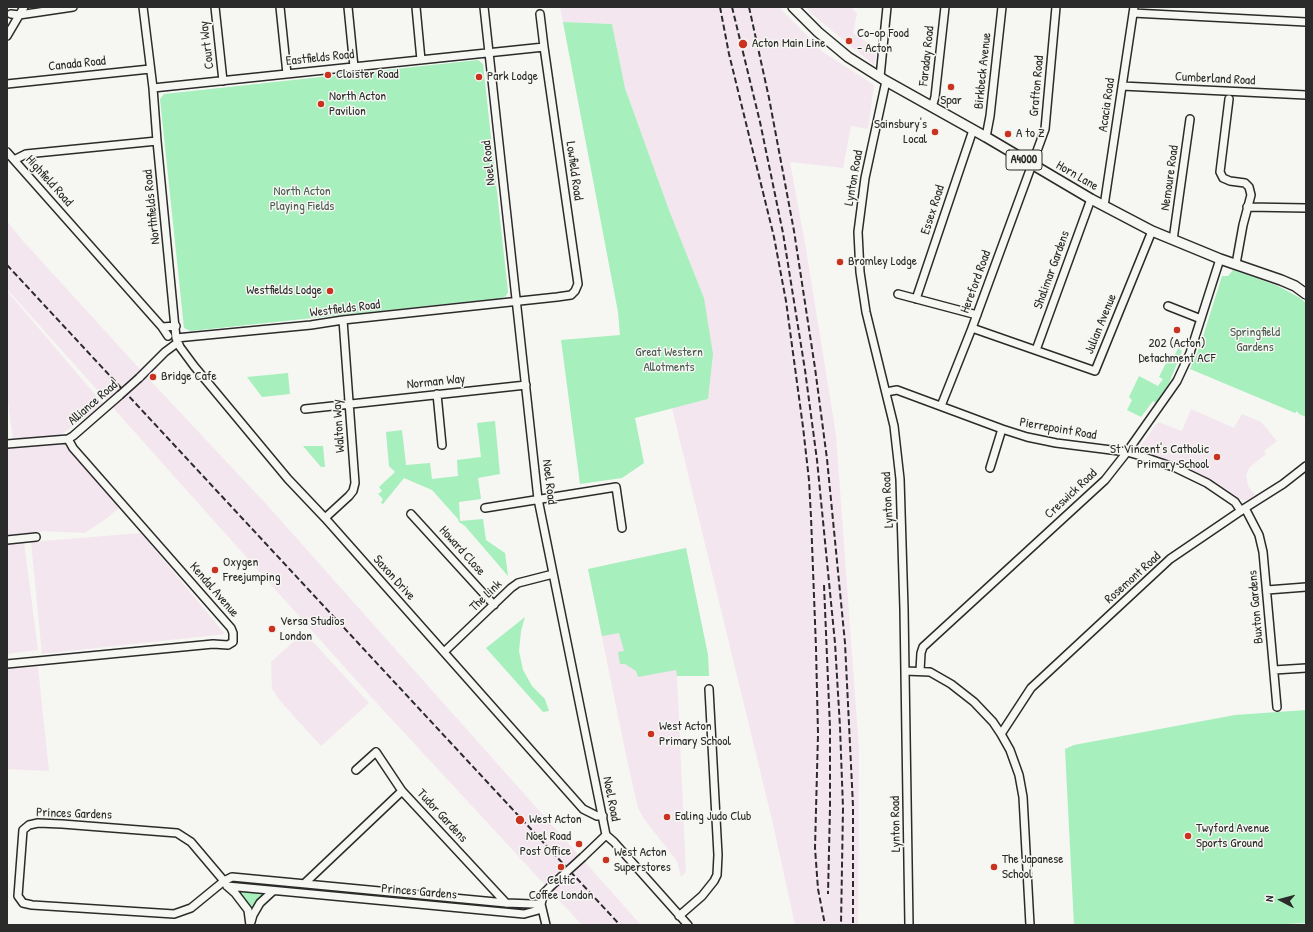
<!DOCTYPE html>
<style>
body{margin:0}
#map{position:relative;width:1313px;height:932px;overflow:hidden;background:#f6f6f2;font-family:"Patrick Hand",sans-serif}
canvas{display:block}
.frame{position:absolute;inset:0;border:8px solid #2b2b2b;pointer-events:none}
.north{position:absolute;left:1261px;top:880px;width:40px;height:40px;-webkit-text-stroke:3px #f6f6f2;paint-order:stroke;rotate:276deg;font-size:11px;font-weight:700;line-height:16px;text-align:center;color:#2b2b2b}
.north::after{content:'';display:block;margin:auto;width:14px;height:18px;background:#2b2b2b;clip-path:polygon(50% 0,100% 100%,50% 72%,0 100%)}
</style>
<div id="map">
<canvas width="1313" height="932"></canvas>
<div class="frame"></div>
<div class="north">N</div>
</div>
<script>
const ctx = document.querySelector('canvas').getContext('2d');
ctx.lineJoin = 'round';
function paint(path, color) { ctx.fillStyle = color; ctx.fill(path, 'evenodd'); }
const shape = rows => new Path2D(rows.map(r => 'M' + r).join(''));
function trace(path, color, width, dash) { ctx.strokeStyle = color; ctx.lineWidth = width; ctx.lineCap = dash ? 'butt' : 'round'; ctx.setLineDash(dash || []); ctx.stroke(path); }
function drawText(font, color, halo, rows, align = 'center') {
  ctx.font = font + ' "Patrick Hand",sans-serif'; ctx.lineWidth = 3; ctx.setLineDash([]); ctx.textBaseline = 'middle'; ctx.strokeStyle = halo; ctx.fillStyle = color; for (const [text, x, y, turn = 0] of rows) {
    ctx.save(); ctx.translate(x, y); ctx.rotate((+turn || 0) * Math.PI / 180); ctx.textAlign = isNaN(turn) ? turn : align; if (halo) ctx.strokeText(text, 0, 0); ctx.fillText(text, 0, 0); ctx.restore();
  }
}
paint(shape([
 [560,7,757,7,758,8,761,7,779,7,823,52,874,85,868,129,851,126,843,168,790,162,806,249,836,435,859,750,858,925,795,925,773,824,672,408,708,399,704,298,669,210,625,88,612,24,563,22],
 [806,7,851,7,857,13,853,33,877,49,874,65,812,14],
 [7,221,23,241,147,377,267,505,641,925,582,925,373,699,7,289],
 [7,291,104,405,57,437,13,441,7,393],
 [1191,409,1234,428,1242,414,1261,422,1277,441,1264,451,1266,454,1250,467,1246,475,1248,486,1255,495,1247,500,1242,500,1217,483,1170,461,1145,452,1141,445,1158,422,1182,431],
 [65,444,120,507,107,518,85,533,43,531,7,536,7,449],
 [141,533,225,634,42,654,31,542],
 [24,542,38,650,7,654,7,544],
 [686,548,708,655,709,676,677,676,686,872,681,877,677,861,644,819,638,808,627,760,588,569],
 [304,632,369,703,321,746,281,702,272,689,271,662],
 [38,667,49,771,7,769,7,669]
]), '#f4e6ee');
paint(shape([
 [563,22,612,24,625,88,669,210,704,298,713,354,708,399,635,418,644,463,622,478,580,484,561,340,620,335,618,312],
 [478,60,483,64,508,292,506,296,501,298,191,331,184,328,160,99,164,94],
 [1233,270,1278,286,1300,298,1306,303,1306,417,1299,414,1297,411,1295,413,1190,369,1200,346,1222,276,1228,276],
 [1178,348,1182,351,1169,383,1156,403,1153,401,1141,417,1127,410,1132,400,1129,397,1139,376,1158,386,1163,379,1159,377,1169,357,1173,359],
 [288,373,290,394,262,397,247,377],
 [495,421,500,474,478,478,481,499,459,502,460,521,483,519,486,540,505,553,508,576,465,526,459,522,458,519,432,490,404,478,383,504,381,503,383,499,378,494,382,491,379,487,395,472,389,466,386,432,402,430,406,465,430,463,432,479,458,476,457,460,481,457,477,423],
 [303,446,323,446,325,467,321,467],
 [686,548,708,655,709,676,677,676,676,670,638,677,636,671,625,664,620,664,618,652,624,651,619,633,602,636,588,569],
 [525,617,521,631,519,651,523,670,532,686,545,699,549,711,543,712,486,648],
 [1306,710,1306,923,1266,925,1074,925,1065,749,1074,745,1235,715],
 [239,890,266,892,253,911,251,911,248,904,238,891]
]), '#a7efbd');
const minor = shape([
 [143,7,153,88,157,141,176,338,180,347,194,366,288,479,325,518,583,809,597,816,603,816],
 [215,7,223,81],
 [280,7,287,74],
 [348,7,354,67],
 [416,7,421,60],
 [484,7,538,499,606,835,614,842,688,925],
 [1133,13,1306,22],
 [11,14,19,15,73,7],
 [540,14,544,47],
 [7,36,24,7],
 [880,77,887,7],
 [886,81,865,178,858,232,860,272,866,312,894,426,900,479,904,609,909,925],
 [7,84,150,69],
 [1122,86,1306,95],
 [153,88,544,47,578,284,575,291,571,295,557,297,343,320,311,325,176,338],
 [1229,99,1220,172,1223,178,1230,181,1245,183,1249,187,1251,195,1243,225,1236,264],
 [932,107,935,97,945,7],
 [986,137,990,116,1002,7],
 [157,141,26,154,14,160,162,327,176,326],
 [7,152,14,160],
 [1104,206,1134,7],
 [1247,207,1306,208],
 [1173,240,1190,119],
 [898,294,977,315],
 [916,299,973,130],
 [1168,306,1201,319],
 [162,327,168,336],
 [972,328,1095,371,1152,231],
 [1036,350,1091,199],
 [139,378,165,352,177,343],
 [886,392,897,390,1002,429,1027,437,1056,443,1127,452,1141,456,1176,468,1207,483,1235,502,1241,511],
 [437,394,442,445],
 [941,406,972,328,1045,129,1056,7],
 [305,409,526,385],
 [7,444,68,439,73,436,120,395],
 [990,468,1002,429],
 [485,508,616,487,622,528],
 [1245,508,1259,535,1263,552,1277,707],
 [411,514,494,605],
 [325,518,349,496,353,491,355,483,343,320],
 [7,540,36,537],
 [1267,590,1306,587],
 [444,652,511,588,518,583,553,574],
 [7,664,213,644,228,645,233,642,233,633,231,628,73,448,68,439],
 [1274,670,1306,668],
 [905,671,930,672,951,684,974,702,993,722,1001,734,1010,750,1019,775,1023,797,1030,925],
 [920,671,921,653,923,647,1105,480,1127,452,1177,381,1190,353,1220,259],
 [1001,734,1031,688,1170,559,1245,508,1283,484,1306,466],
 [356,770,376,752,402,791,506,903],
 [583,857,606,835],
 [305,883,402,791],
 [227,886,524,914,542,909],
 [679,916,702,896,714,881,717,875,718,855,709,689],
 [251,922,253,915,260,903,273,891],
 [250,925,248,910,235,893,227,886,224,881,191,842,177,833,62,824,38,823,29,825,23,830,18,896,23,903,32,905,174,914,191,908,224,881,232,877,506,903,532,904,541,904],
 [546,925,541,904,544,893,550,887]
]);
const major = shape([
 [793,7,818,32,848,57,886,81,986,137,1091,199,1152,231,1220,259,1281,280,1295,286,1306,294]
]);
trace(minor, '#2b2b2b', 10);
trace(major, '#2b2b2b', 12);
trace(minor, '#f6f6f2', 7);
trace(major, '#f6f6f2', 9);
trace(shape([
 [720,7,729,54,774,237,786,301,803,427,809,480,811,517,816,648,818,734,815,848,818,889,825,925],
 [732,7,760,122,783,233,805,370,817,460,835,643,840,727,843,808,841,925],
 [749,7,769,98,794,231,815,368,827,459,845,643,853,806,853,925],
 [7,265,620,925],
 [824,585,830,728,830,807,828,894]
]), '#2b2b2b', 2, [6, 3]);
const minorBridge = shape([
 [120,395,139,378],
 [550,887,583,857]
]);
trace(minorBridge, '#2b2b2b', 10, []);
trace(minorBridge, '#f6f6f2', 7);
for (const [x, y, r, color] of [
 [849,41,4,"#c8321e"],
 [743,44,5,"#c8321e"],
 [328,75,4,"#c8321e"],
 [479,77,4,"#c8321e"],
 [951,87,4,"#c8321e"],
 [321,104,4,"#c8321e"],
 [935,132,4,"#c8321e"],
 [1008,134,4,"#c8321e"],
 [840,262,4,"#c8321e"],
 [330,291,4,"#c8321e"],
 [1177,330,4,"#c8321e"],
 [153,377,4,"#c8321e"],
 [1217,457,4,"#c8321e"],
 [215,570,4,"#c8321e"],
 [272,629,4,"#c8321e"],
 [651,734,4,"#c8321e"],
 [667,817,4,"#c8321e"],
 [520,820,5,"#c8321e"],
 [1188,836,4,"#c8321e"],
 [579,844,4,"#c8321e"],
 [606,860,4,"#c8321e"],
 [561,867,4,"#c8321e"],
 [994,867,4,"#c8321e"]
]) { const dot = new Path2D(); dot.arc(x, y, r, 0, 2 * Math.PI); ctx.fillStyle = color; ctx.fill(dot); trace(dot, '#f6f6f2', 1.5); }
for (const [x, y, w] of [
 [1024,160,36]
]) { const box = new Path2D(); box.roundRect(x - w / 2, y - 10, w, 20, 3); ctx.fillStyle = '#f6f6f2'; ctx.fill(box); trace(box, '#2b2b2b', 1); }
drawText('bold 12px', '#2b2b2b', null, [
 ["A4000",1024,160]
]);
drawText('13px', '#2b2b2b', '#f6f6f2', [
 ["Co-op Food",857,34],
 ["- Acton",857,49],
 ["Acton Main Line",752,44],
 ["Cloister Road",336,75],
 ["Park Lodge",487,77],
 ["North Acton",329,97],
 ["Pavilion",329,112],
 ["Spar",951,101,"center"],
 ["Sainsbury's",927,125,"right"],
 ["Local",927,140,"right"],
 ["A to Z",1016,134],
 ["Bromley Lodge",848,262],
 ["Westfields Lodge",322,291,"right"],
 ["202 (Acton)",1177,344,"center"],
 ["Detachment ACF",1177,359,"center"],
 ["Bridge Cafe",161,377],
 ["St Vincent's Catholic",1209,450,"right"],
 ["Primary School",1209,465,"right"],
 ["Oxygen",223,563],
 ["Freejumping",223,578],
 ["Versa Studios",280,622],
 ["London",280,637],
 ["West Acton",659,727],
 ["Primary School",659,742],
 ["Ealing Judo Club",675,817],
 ["West Acton",529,820],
 ["Twyford Avenue",1196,829],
 ["Sports Ground",1196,844],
 ["Noel Road",571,837,"right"],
 ["Post Office",571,852,"right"],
 ["West Acton",614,853],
 ["Superstores",614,868],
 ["The Japanese",1002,860],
 ["School",1002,875],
 ["Celtic",561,881,"center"],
 ["Coffee London",561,896,"center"]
], 'left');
drawText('13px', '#2b2b2b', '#f6f6f2', [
 ["Court Way",207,45,-97],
 ["Faraday Road",927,56,-84],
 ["Eastfields Road",320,58,-6],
 ["Canada Road",77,64,-6],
 ["Birkbeck Avenue",983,71,-84],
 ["Cumberland Road",1215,79,3],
 ["Grafton Road",1037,86,-85],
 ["Acacia Road",1107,105,-82],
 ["Noel Road",489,163,-96],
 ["Lowfield Road",574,171,82],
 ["Horn Lane",1077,176,30],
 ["Lynton Road",854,178,-80],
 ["Nemoure Road",1170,178,-82],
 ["Highfield Road",49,181,48],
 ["Northfields Road",152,207,-96],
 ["Essex Road",933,210,-72],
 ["Shalimar Gardens",1052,270,-70],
 ["Hereford Road",976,282,-70],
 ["Westfields Road",345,309,-7],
 ["Julian Avenue",1101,324,-68],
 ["Norman Way",436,382,-6],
 ["Alliance Road",93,403,-41],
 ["Walton Way",339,426,-94],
 ["Pierrepoint Road",1058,429,10],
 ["Noel Road",549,482,83],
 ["Creswick Road",1071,494,-43],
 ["Lynton Road",888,500,-93],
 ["Howard Close",462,551,48],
 ["Saxon Drive",394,578,48],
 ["Rosemont Road",1133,578,-42],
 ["Kendal Avenue",214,590,49],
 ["The Link",486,596,-44],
 ["Buxton Gardens",1256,607,-95],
 ["Noel Road",611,799,79],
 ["Princes Gardens",74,814,2],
 ["Tudor Gardens",442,816,47],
 ["Lynton Road",896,824,-91],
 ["Princes Gardens",419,892,5]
]);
drawText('13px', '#4a5c50', '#f6f6f2', [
 ["North Acton",302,192],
 ["Playing Fields",302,207],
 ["Springfield",1255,333],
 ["Gardens",1255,348],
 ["Great Western",669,353],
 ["Allotments",669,368]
]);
</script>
